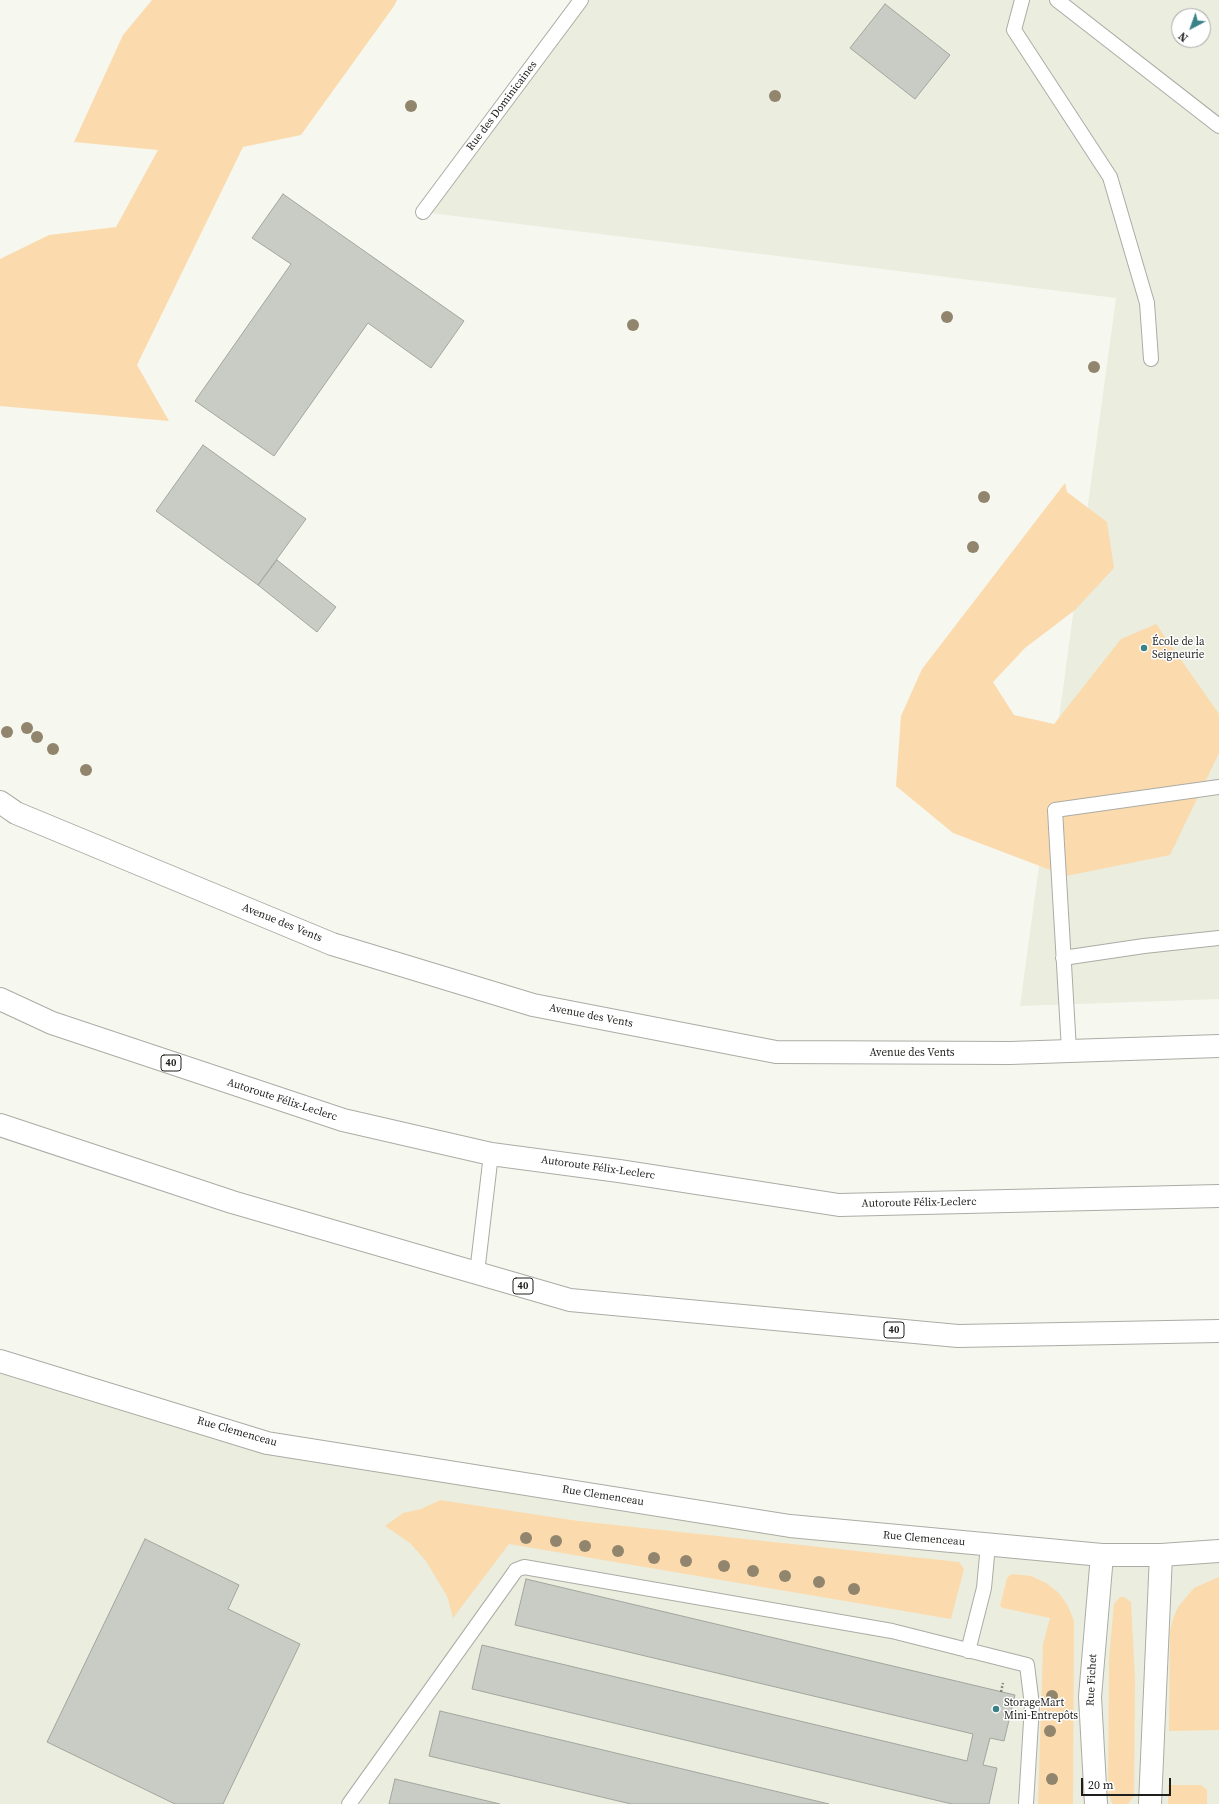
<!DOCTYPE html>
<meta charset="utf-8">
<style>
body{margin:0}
#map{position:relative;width:1219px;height:1804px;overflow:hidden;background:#f6f7ef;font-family:"Source Serif 4",serif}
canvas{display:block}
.north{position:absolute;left:1171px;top:8px;width:40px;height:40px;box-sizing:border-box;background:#fff;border:1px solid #a5a5a4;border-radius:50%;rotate:221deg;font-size:11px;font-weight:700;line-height:16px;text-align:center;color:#1e1e1c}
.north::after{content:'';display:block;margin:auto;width:14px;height:18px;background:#3a8288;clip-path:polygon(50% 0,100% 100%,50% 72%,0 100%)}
.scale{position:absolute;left:1081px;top:1778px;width:90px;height:18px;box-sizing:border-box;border:2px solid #1e1e1c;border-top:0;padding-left:5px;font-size:12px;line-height:14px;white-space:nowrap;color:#1e1e1c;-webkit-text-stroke:3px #fff;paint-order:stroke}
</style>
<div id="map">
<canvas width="1219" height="1804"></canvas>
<div class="north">N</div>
<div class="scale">20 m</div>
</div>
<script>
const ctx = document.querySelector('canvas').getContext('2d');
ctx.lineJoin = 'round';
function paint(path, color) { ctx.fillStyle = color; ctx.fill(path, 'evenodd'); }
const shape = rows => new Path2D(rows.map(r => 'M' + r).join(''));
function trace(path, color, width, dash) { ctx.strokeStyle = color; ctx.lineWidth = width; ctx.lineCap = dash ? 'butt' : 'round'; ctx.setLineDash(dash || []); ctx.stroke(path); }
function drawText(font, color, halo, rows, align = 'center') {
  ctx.font = font + ' "Source Serif 4",serif'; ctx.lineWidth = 3; ctx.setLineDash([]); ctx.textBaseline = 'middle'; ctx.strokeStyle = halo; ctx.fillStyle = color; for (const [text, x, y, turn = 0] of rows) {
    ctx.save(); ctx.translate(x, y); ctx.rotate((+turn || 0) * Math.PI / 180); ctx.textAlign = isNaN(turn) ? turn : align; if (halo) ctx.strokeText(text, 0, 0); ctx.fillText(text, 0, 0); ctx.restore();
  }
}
paint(shape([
 [581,0,1219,0,1219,999,1020,1006,1116,298,423,212],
 [1179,16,1203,16,1203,40,1179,40],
 [0,1361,267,1443,790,1526,1219,1551,1219,1804,0,1804]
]), '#ebedde');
paint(shape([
 [152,0,397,0,394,6,301,135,243,147,137,365,169,421,0,406,0,259,49,235,116,227,158,150,74,142,123,35],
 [1065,483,1067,492,1107,522,1114,568,1075,610,1025,648,993,682,1014,715,1054,724,1121,639,1156,624,1219,714,1219,753,1170,855,1066,876,953,833,896,786,901,716,922,669],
 [440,1500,578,1521,959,1562,964,1569,951,1619,509,1544,453,1618,447,1596,426,1561,410,1543,385,1526,403,1513,421,1509],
 [1012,1574,1031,1576,1046,1583,1059,1593,1068,1606,1074,1621,1073,1804,1038,1804,1043,1644,1050,1618,1003,1608,1000,1606,1007,1578],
 [1219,1577,1219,1730,1169,1731,1170,1631,1173,1619,1178,1607,1194,1588],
 [1120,1597,1124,1597,1131,1602,1135,1679,1134,1796,1128,1804,1113,1804,1108,1794,1109,1658,1114,1604],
 [1168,1785,1201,1785,1207,1790,1207,1804,1168,1804]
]), '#fbdbad');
const building = shape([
 [885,4,950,55,915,99,850,48,885,4],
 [283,194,464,321,431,368,368,323,274,456,195,401,291,264,252,238,283,194],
 [203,445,306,519,258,585,156,511,203,445],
 [277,560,336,607,317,632,258,585,277,560],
 [145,1539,239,1585,228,1609,300,1644,223,1804,175,1804,47,1742,145,1539],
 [526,1579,1015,1695,1004,1741,990,1738,983,1765,997,1768,989,1804,952,1804,472,1689,482,1645,967,1761,973,1734,515,1625,526,1579],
 [440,1711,829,1804,631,1804,429,1756,440,1711],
 [395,1779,500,1804,389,1804,395,1779]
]);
paint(building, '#c8ccc5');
trace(building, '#a2a69f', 1);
const service = shape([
 [1022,0,1014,30,1110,177,1147,303,1151,359],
 [1057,0,1219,126],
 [423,212,581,0],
 [1063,958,1144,946,1219,938],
 [1069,1050,1055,810,1219,787],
 [477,1273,491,1154],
 [968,1651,984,1588,988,1545],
 [349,1804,514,1573,516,1570,524,1567,892,1631,1027,1665,1032,1705,1026,1804]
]);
const minor = shape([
 [0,802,16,813,332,944,533,1005,776,1052,1010,1053,1219,1046],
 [1096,1804,1090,1697,1102,1555],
 [1150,1804,1161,1555]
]);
const tertiary = shape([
 [0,1361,267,1443,790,1526,1102,1555,1161,1555,1219,1551]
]);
const motorway = shape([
 [0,999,52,1023,343,1120,491,1154,619,1171,839,1205,1219,1196],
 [0,1125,232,1202,570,1300,958,1336,1219,1331]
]);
trace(service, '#abaca5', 16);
trace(minor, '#abaca5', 24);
trace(tertiary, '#abaca5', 24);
trace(motorway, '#abaca5', 24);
trace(shape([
 [1001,1692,1003,1683]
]), '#858581', 2.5, [2, 2]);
trace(service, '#fff', 14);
trace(minor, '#fff', 22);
trace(tertiary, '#fff', 22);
trace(motorway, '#fff', 22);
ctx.fillStyle = '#91856d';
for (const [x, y] of [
 [775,96],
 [411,106],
 [947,317],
 [633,325],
 [1094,367],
 [984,497],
 [973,547],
 [27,728],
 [7,732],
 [37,737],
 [53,749],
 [86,770],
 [526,1538],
 [556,1541],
 [585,1546],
 [618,1551],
 [654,1558],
 [686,1561],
 [724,1566],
 [753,1571],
 [785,1576],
 [819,1582],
 [854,1589],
 [1052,1696],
 [1050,1731],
 [1052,1779]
]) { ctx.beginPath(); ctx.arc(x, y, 6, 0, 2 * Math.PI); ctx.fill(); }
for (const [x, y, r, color] of [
 [1144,648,4,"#3a8288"],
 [996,1709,4,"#3a8288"]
]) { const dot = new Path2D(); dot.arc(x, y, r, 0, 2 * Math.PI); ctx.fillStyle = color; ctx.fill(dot); trace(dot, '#fff', 1.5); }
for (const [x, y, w] of [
 [171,1063,20],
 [523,1286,20],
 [894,1330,20]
]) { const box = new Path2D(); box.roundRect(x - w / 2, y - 8, w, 16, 3); ctx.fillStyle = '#fff'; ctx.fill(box); trace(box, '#1e1e1c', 1); }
drawText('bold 10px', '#1e1e1c', null, [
 ["40",171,1063],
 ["40",523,1286],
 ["40",894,1330]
]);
drawText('11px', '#1e1e1c', '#fff', [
 ["Rue des Dominicaines",502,106,-53],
 ["Avenue des Vents",282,923,22],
 ["Avenue des Vents",591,1016,11],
 ["Avenue des Vents",912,1053],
 ["Autoroute Félix-Leclerc",282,1100,18],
 ["Autoroute Félix-Leclerc",598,1168,8],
 ["Autoroute Félix-Leclerc",919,1203,-1],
 ["Rue Clemenceau",237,1432,16],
 ["Rue Clemenceau",603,1496,9],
 ["Rue Clemenceau",924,1539,5],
 ["Rue Fichet",1092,1680,-87]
]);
drawText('11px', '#1e1e1c', '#fff', [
 ["École de la",1152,642],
 ["Seigneurie",1152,655],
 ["StorageMart",1004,1703],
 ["Mini-Entrepôts",1004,1716]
], 'left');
</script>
